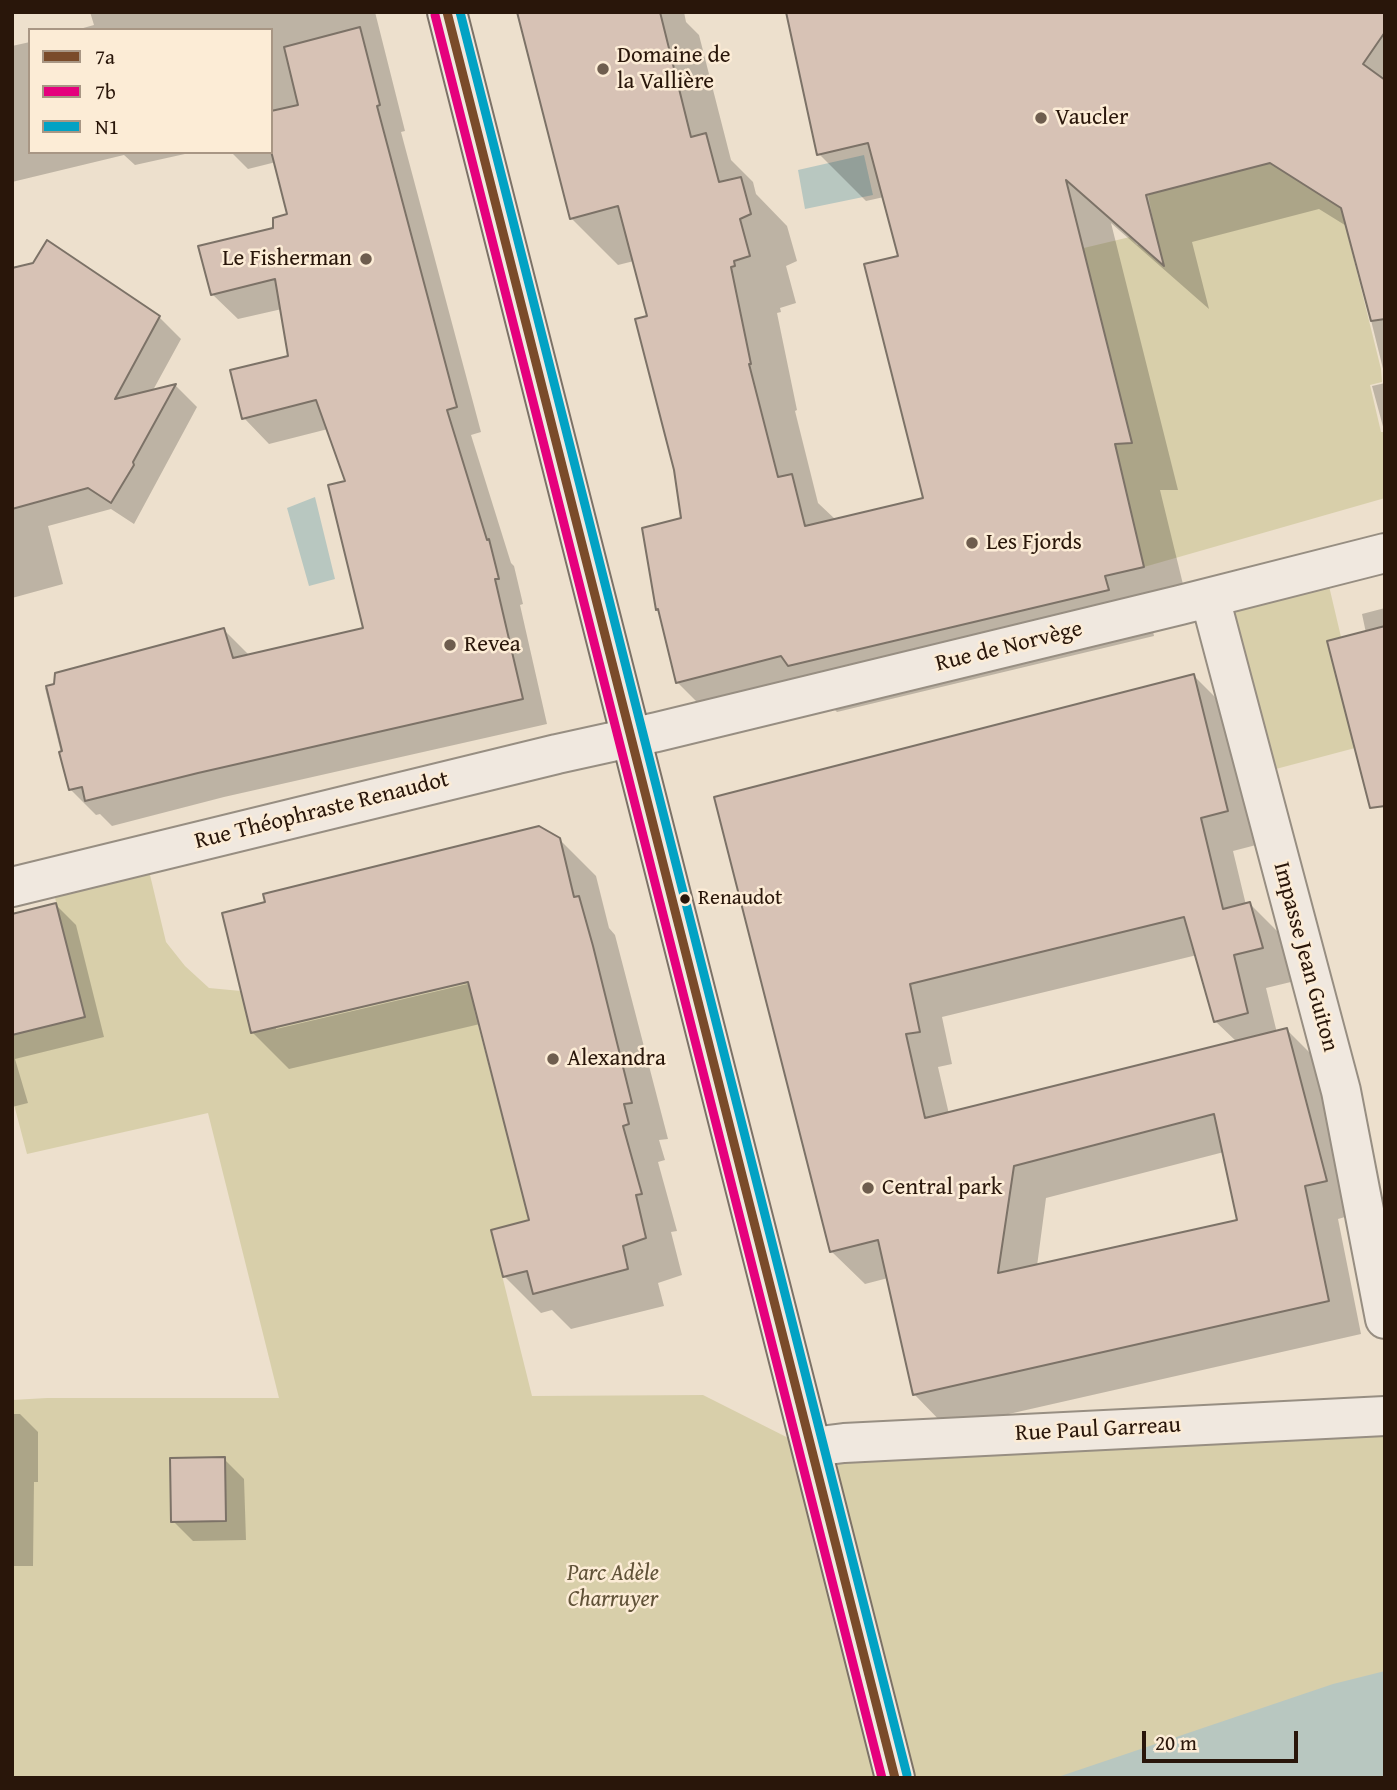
<!DOCTYPE html>
<meta charset="utf-8">
<style>
body{margin:0}
#map{position:relative;width:1397px;height:1790px;overflow:hidden;background:#ede0cd;font-family:"Gentium Book Plus",serif}
canvas{display:block}
.frame{position:absolute;inset:0;border:14px solid #29160a;pointer-events:none}
.legend{position:absolute;left:28px;top:28px;width:245px;height:126px;box-sizing:border-box;background:#fcecd6;border:2px solid #a89684;margin:0;padding:9px 12px;list-style:none;font-size:21px;color:#29160a}
.legend li{display:flex;align-items:center;gap:14px;height:35px}
.legend b{width:35px;border:2px solid #a89684}
.scale{position:absolute;left:1142px;top:1731px;width:156px;height:32px;box-sizing:border-box;border:4px solid #29160a;border-top:0;padding-left:9px;font-size:21px;line-height:24px;white-space:nowrap;color:#29160a;-webkit-text-stroke:5px #fcecd6;paint-order:stroke}
</style>
<div id="map">
<canvas width="1397" height="1790"></canvas>
<div class="frame"></div>
<ul class="legend">
<li><b style="height:9px;background:#7a4b2a"></b>7a</li>
<li><b style="height:9px;background:#e5007d"></b>7b</li>
<li><b style="height:9px;background:#02a2c4"></b>N1</li>
</ul>
<div class="scale">20 m</div>
</div>
<script>
const ctx = document.querySelector('canvas').getContext('2d');
ctx.lineJoin = 'round';
function paint(path, color) { ctx.fillStyle = color; ctx.fill(path, 'evenodd'); }
const shape = rows => new Path2D(rows.map(r => 'M' + r).join(''));
function trace(path, color, width, dash) { ctx.strokeStyle = color; ctx.lineWidth = width; ctx.lineCap = dash ? 'butt' : 'round'; ctx.setLineDash(dash || []); ctx.stroke(path); }
function drawText(font, color, halo, rows, align = 'center') {
  ctx.font = font + ' "Gentium Book Plus",serif'; ctx.lineWidth = 5; ctx.setLineDash([]); ctx.textBaseline = 'middle'; ctx.strokeStyle = halo; ctx.fillStyle = color; for (const [text, x, y, turn = 0] of rows) {
    ctx.save(); ctx.translate(x, y); ctx.rotate((+turn || 0) * Math.PI / 180); ctx.textAlign = isNaN(turn) ? turn : align; if (halo) ctx.strokeText(text, 0, 0); ctx.fillText(text, 0, 0); ctx.restore();
  }
}
paint(shape([
 [1269,162,1341,208,1381,369,1382,382,1370,385,1381,432,1385,432,1385,498,1144,567,1115,444,1132,443,1071,251,1130,237,1137,245,1147,240,1155,230,1148,195],
 [1325,569,1341,637,1328,641,1355,748,1257,774,1210,598],
 [145,854,166,942,185,966,209,988,241,991,251,1033,340,1012,429,971,482,985,487,1007,474,1010,524,1199,535,1219,491,1231,532,1396,703,1395,838,1463,1385,1434,1385,1778,12,1778,12,1400,47,1398,279,1398,208,1113,27,1154,12,1097,12,1035,85,1017,50,878]
]), '#d8cfaa');
paint(shape([
 [864,155,873,195,805,209,798,170],
 [315,497,335,579,309,586,287,508],
 [1385,1671,1385,1778,1055,1778,1333,1684]
]), '#b8c7c0');
paint(shape([
 [90,12,375,12,405,131,401,132,481,432,471,435,511,563,514,566,523,604,520,605,547,724,224,797,112,826,100,814,96,815,70,789,45,688,224,630,250,656,365,629,347,482,328,429,269,444,244,418,290,357,282,309,238,319,212,294,289,215,276,162,248,169,231,152,271,152,271,30,76,30,94,25],
 [519,12,684,12,686,22,699,35,731,160,753,182,756,194,787,226,797,261,786,266,796,303,780,308,781,312,777,313,797,410,795,411,818,503,836,520,925,500,900,257,884,197,866,201,819,154,1385,12,1385,377,1348,227,1319,209,1192,242,1209,309,1111,223,1178,490,1160,490,1190,613,1151,622,1154,636,837,712,827,702,724,729,677,682,660,612,657,609,683,519,649,317,634,261,618,265,571,218],
 [30,42,30,152,194,152,135,165,124,155,12,182,12,46],
 [12,301,159,317,181,339,152,392,176,386,197,407,134,524,111,509,48,526,63,584,12,598],
 [1385,383,1385,434,1372,386],
 [1385,608,1385,775,1366,633,1362,614],
 [1194,676,1227,709,1260,844,1233,851,1246,905,1250,904,1283,937,1295,981,1266,988,1277,1033,1287,1030,1320,1063,1359,1213,1338,1219,1361,1334,947,1428,914,1394,888,1278,865,1284,831,1251,716,798],
 [1197,955,1215,1021,1237,1042,949,1114,938,1067,952,1064,942,1017],
 [1224,1152,1239,1221,1037,1266,1046,1198],
 [559,839,596,876,609,928,615,935,668,1139,659,1140,665,1160,658,1162,677,1231,671,1232,682,1275,658,1283,664,1306,571,1329,552,1310,541,1313,504,1276,532,1222,480,1024,289,1069,252,1032],
 [476,978,476,982,276,1029,276,1026],
 [56,905,76,925,104,1037,15,1059,28,1103,12,1107,12,916],
 [12,1414,20,1414,38,1432,38,1482,34,1482,33,1566,12,1566],
 [224,1459,244,1479,246,1540,193,1541,173,1521]
]), '#0003');
const building = shape([
 [517,12,660,12,691,137,706,133,719,182,741,177,751,214,740,219,750,256,734,261,735,266,731,267,751,364,749,364,778,477,792,474,805,526,923,498,864,264,898,256,868,143,817,155,786,12,1385,12,1385,32,1363,64,1385,80,1385,319,1371,321,1341,208,1270,163,1146,195,1164,266,1066,180,1132,443,1115,444,1144,567,1105,576,1109,590,788,666,781,656,676,683,658,609,656,610,642,528,681,518,674,470,635,319,647,316,618,206,570,219,517,12],
 [360,27,380,105,377,106,457,407,447,410,487,540,489,539,499,579,495,579,523,699,198,773,85,801,82,787,69,790,59,752,62,751,46,686,54,684,55,673,224,628,233,658,363,628,328,485,345,481,316,400,242,419,230,370,288,356,275,279,211,295,198,246,273,228,273,218,287,214,271,151,271,111,298,105,284,47,360,27],
 [47,240,160,316,115,399,176,384,133,462,134,465,111,503,88,488,12,509,12,268,33,263,47,240],
 [1385,626,1385,806,1370,808,1327,641,1385,626],
 [1194,674,1228,811,1201,818,1223,909,1250,902,1263,948,1234,955,1248,1013,1214,1022,1184,917,910,984,920,1032,906,1034,925,1118,1287,1028,1327,1181,1305,1186,1329,1301,913,1395,878,1240,830,1252,714,797,1194,674],
 [1214,1114,1237,1220,998,1273,1014,1166,1214,1114],
 [539,826,560,838,574,897,579,896,593,946,632,1103,624,1104,629,1124,623,1126,642,1194,636,1195,646,1238,623,1246,628,1269,533,1294,527,1271,503,1277,491,1230,529,1220,468,982,251,1033,222,913,265,902,263,894,539,826],
 [56,903,85,1017,12,1035,12,914,56,903],
 [225,1457,226,1521,171,1522,170,1458,225,1457]
]);
paint(building, '#d7c2b5');
trace(building, '#7c7267', 2);
const street = shape([
 [1210,598,1341,1091,1385,1319],
 [12,887,557,754,657,732,1180,605,1385,553],
 [812,1447,844,1443,1385,1416]
]);
const secondary = shape([
 [447,12,895,1778]
]);
trace(street, '#978e82', 42);
trace(secondary, '#7c7267', 42);
trace(street, '#f0e8df', 38);
trace(secondary, '#f0e8df', 38);
trace(shape([
 [447,12,895,1778]
]), '#7a4b2a', 9);
trace(shape([
 [435,15,882,1778]
]), '#e5007d', 9);
trace(shape([
 [460,12,907,1775]
]), '#02a2c4', 9);
for (const [x, y, r, color] of [
 [603,69,7,"#6e5d4e"],
 [1041,118,7,"#6e5d4e"],
 [366,259,7,"#6e5d4e"],
 [972,543,7,"#6e5d4e"],
 [450,645,7,"#6e5d4e"],
 [685,899,6,"#29160a"],
 [553,1059,7,"#6e5d4e"],
 [868,1188,7,"#6e5d4e"]
]) { const dot = new Path2D(); dot.arc(x, y, r, 0, 2 * Math.PI); ctx.fillStyle = color; ctx.fill(dot); trace(dot, '#fcecd6', 2.5); }
drawText('21px', '#29160a', '#fcecd6', [
 ["Renaudot",698,899]
], 'left');
drawText('23px', '#29160a', '#fcecd6', [
 ["Domaine de",617,56],
 ["la Vallière",617,82],
 ["Vaucler",1055,118],
 ["Le Fisherman",352,259,"right"],
 ["Les Fjords",986,543],
 ["Revea",464,645],
 ["Alexandra",567,1059],
 ["Central park",882,1188]
], 'left');
drawText('23px', '#29160a', '#fcecd6', [
 ["Rue de Norvège",1009,647,-14],
 ["Rue Théophraste Renaudot",322,811,-14],
 ["Impasse Jean Guiton",1305,957,75],
 ["Rue Paul Garreau",1098,1430,-3]
]);
drawText('italic 23px', '#605238', '#fcecd6', [
 ["Parc Adèle",613,1574],
 ["Charruyer",613,1600]
]);
</script>
